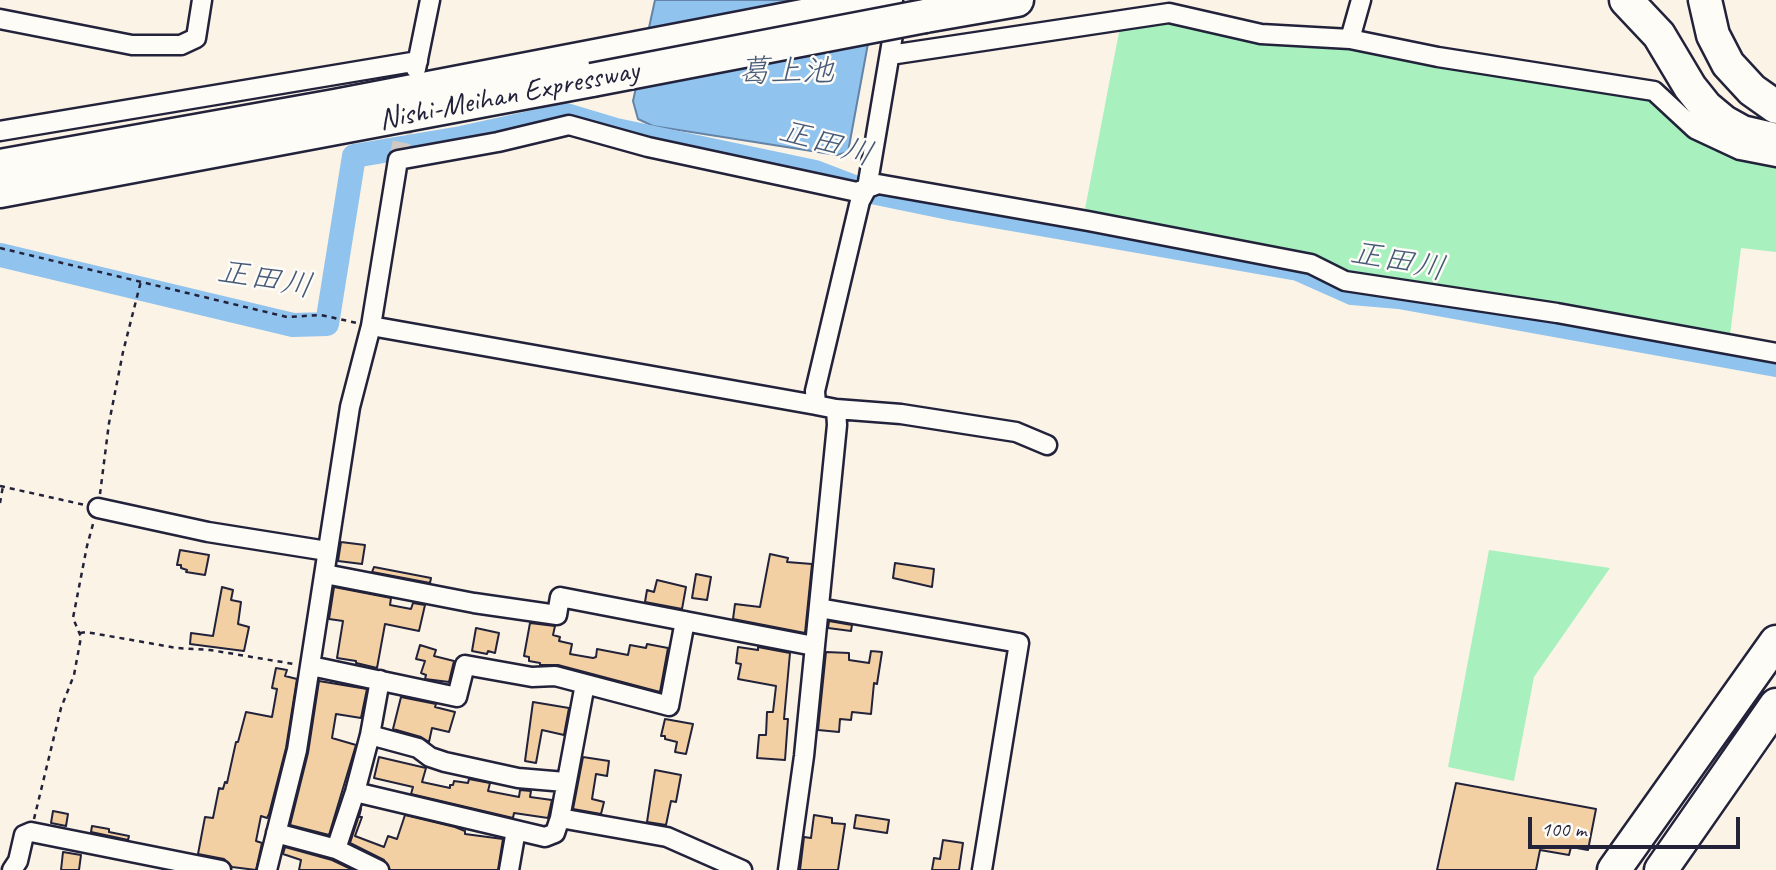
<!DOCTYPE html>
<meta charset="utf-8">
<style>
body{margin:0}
#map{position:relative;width:1776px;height:870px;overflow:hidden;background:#fbf3e6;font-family:Caveat,sans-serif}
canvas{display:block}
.scale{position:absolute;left:1528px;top:817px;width:212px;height:32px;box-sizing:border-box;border:4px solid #22223b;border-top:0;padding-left:9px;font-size:21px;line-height:24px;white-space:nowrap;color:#22223b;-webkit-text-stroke:5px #fdfcf7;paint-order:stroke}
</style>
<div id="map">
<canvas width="1776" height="870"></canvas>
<div class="scale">100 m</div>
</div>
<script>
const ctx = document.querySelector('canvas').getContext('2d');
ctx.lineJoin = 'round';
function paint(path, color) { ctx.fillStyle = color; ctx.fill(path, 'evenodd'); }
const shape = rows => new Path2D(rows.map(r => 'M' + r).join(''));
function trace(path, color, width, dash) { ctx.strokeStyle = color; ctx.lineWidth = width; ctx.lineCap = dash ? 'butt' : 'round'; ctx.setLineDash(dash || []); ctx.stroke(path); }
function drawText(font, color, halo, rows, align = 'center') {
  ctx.font = font + ' Caveat,"Klee One",sans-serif'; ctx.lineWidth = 5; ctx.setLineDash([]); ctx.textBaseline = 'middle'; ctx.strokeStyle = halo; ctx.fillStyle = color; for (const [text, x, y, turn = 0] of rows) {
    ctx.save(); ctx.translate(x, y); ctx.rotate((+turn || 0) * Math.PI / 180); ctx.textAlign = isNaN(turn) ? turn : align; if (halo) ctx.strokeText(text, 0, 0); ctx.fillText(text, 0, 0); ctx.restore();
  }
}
paint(shape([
 [1172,22,1347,47,1507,78,1654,99,1689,134,1715,150,1742,159,1776,165,1776,252,1741,248,1729,343,1370,283,1084,214,1120,27],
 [1489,550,1610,568,1534,677,1514,781,1448,767]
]), '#a8f1bf');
const water = shape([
 [655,0,876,0,848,152,837,155,653,126,638,119,633,101,655,0]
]);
paint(water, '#90c3ed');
trace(water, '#6483a6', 2);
trace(shape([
 [0,255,293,325,327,324,354,156,461,138,566,115,616,130,815,172,862,190,954,209,1298,269,1352,293,1399,297,1776,365]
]), '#90c3ed', 24);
const building = shape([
 [341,542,365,545,362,564,338,561,341,542],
 [180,550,209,555,205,575,186,572,187,570,181,568,181,565,177,565,180,550],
 [770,554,788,558,787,562,812,564,805,633,733,619,735,604,760,607,770,554],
 [895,563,934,569,932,587,893,578,895,563],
 [374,567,431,578,430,583,372,572,374,567],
 [696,574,711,577,707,600,692,598,696,574],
 [657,580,686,587,682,609,645,602,647,590,654,592,657,580],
 [222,587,233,590,231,600,241,602,238,624,249,627,244,651,190,644,191,633,213,636,222,587],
 [334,587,391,598,390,605,411,609,413,603,425,605,419,631,385,624,377,668,356,663,356,661,337,658,343,621,329,619,334,587],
 [829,621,852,625,851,631,828,628,829,621],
 [530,623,555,626,553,635,560,637,559,641,572,644,570,654,593,658,596,657,597,649,628,655,630,645,646,648,647,644,668,648,660,692,558,665,540,665,540,663,529,661,529,657,524,656,530,623],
 [476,628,499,633,495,653,488,651,487,654,472,651,476,628],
 [420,645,436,650,434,656,454,661,449,682,425,679,426,675,421,673,425,661,416,659,420,645],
 [738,647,758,650,758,647,790,653,784,719,788,719,785,760,757,758,759,735,766,735,767,712,773,712,776,686,738,679,741,664,736,663,738,647],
 [871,651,882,652,877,684,874,683,871,714,852,712,851,720,840,719,839,732,818,730,826,652,849,653,849,660,869,663,871,651],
 [276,668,287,670,285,676,297,679,286,748,269,814,267,818,261,816,256,841,262,843,256,870,232,867,224,859,198,854,205,817,213,818,219,788,223,789,225,782,227,783,236,742,238,742,246,712,272,717,277,689,272,688,276,668],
 [319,681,367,689,361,718,336,714,332,738,356,745,329,835,290,825,308,753,319,681],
 [401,697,436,704,435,707,455,712,449,732,432,728,429,742,421,737,393,729,401,697],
 [533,702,569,708,564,735,542,730,536,763,525,761,533,702],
 [665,719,693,724,686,754,675,752,677,742,665,739,665,736,661,736,665,719],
 [379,757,426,768,422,782,450,788,450,785,453,785,454,781,468,783,469,779,490,783,488,791,519,797,520,790,531,791,530,797,552,800,548,818,514,813,513,818,411,794,413,787,374,778,379,757],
 [583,757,609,761,607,776,596,774,592,799,604,802,601,814,573,809,583,757],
 [655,770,681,775,676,802,671,801,666,825,647,822,655,770],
 [1456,783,1596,809,1588,850,1571,847,1569,855,1540,850,1536,870,1437,870,1456,783],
 [361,809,359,817,362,817,355,836,384,847,388,836,397,839,405,815,455,827,465,831,465,834,503,839,498,870,390,870,384,860,350,843,361,809],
 [53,811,68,814,66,826,51,823,53,811],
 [814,815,832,818,832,823,845,824,838,870,800,870,804,837,811,838,814,815],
 [856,815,889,820,887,833,854,828,856,815],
 [92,826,109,829,109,832,129,836,128,840,91,832,92,826],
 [943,840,963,843,959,870,932,870,934,858,940,859,943,840],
 [285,847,332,860,353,870,299,870,301,860,283,854,285,847],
 [63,852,81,855,79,870,61,870,63,852]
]);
paint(building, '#f2d0a3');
trace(building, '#22223b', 2);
trace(shape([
 [398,160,408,109]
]), '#d0c9c4', 18, [18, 9]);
const street = shape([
 [0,19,132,45,181,45,196,38,202,0],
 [1350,39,1361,0],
 [890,55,1169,13,1261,34,1350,39,1438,57,1654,91,1695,129,1740,150,1776,157],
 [416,69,430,0],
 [0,131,418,61],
 [371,326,816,405],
 [836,409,901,414,1016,432,1047,445],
 [98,508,208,532,327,551],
 [325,574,474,603,557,615,560,597,814,646],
 [819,608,1019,643,982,870],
 [311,666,457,697,465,665,532,677,555,676,669,706,685,621],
 [585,684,560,818,667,837,742,870],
 [370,735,418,748,430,757,445,762,518,778,565,782],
 [355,792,545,837,555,833,560,818],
 [276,833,336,849,379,870],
 [336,849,355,792,370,735,380,680],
 [12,870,18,861,24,835,31,832,221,870],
 [267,870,297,750,350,407,371,326,398,160,498,142,569,125,648,147,857,192,878,184,1088,221,1311,264,1345,281,1557,313,1776,353],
 [509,870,516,830],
 [788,870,804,756,837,425,836,409,816,405,815,391,860,201,867,188,896,17]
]);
const highway = shape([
 [1626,0,1659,35,1690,87,1706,107,1724,122,1742,132,1776,140],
 [1705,0,1713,35,1728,64,1752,90,1776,107],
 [925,16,1017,0],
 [0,166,335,106,886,0],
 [0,191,592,80],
 [1614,870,1776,642],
 [1661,870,1776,705]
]);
trace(street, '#22223b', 23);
trace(highway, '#22223b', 37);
trace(shape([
 [0,248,287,317,321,315,357,323],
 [0,486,85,505],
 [100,494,109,423,123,352,141,281],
 [0,503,3,486],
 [80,633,86,632,177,648,210,650,294,664],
 [34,819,61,708,74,675,81,637,73,618,87,546,93,524]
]), '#22223b', 2.5, [5, 5]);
trace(street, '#fdfcf7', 18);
trace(highway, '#fdfcf7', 32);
const highwayBridge = shape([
 [592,80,925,16]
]);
trace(highwayBridge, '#22223b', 37, []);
trace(highwayBridge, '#fdfcf7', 32);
drawText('30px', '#22223b', '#fdfcf7', [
 ["Nishi-Meihan Expressway",509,96,-11]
]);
drawText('italic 32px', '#485a79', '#fdfcf7', [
 ["葛上池",786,73],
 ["正田川",826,144,16],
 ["正田川",1398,262,11],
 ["正田川",265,280,10]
]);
</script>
